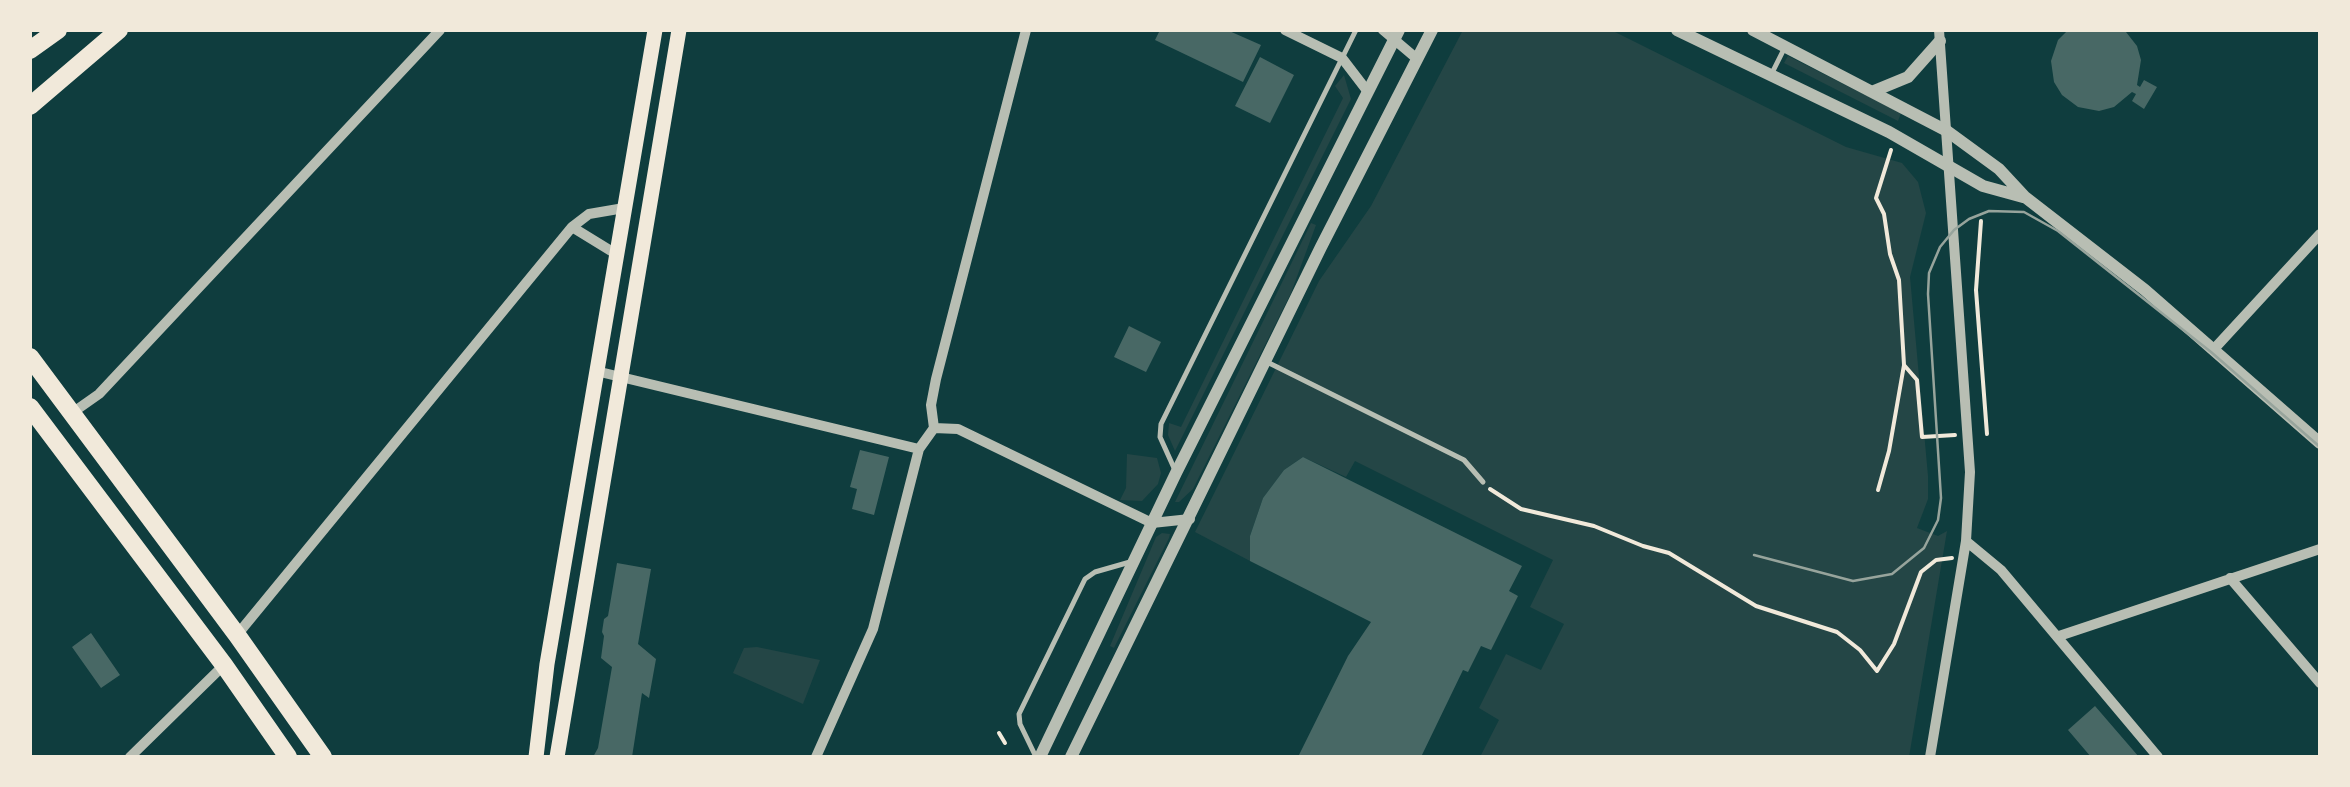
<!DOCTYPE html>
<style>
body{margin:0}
#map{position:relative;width:2350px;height:787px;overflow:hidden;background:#0f3d3e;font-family:"Playfair Display",serif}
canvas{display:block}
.frame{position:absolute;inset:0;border:32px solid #f1e9da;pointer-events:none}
</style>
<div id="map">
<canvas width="2350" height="787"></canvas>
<div class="frame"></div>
</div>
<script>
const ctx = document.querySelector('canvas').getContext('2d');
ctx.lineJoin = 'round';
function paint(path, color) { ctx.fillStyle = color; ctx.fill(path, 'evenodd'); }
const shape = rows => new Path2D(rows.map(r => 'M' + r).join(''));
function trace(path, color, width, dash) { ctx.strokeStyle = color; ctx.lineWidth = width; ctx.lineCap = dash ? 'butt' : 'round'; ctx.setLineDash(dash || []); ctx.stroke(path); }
paint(shape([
 [1463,30,1611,30,1846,147,1902,163,1918,182,1926,213,1910,277,1928,476,1928,499,1917,528,1938,536,1947,531,1909,757,1480,757,1499,720,1479,708,1506,654,1541,670,1564,624,1530,607,1553,560,1355,461,1346,477,1303,457,1284,470,1263,498,1250,536,1250,561,1195,532,1319,281,1371,206],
 [1788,56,1901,113,1898,121,1784,63],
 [1344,75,1351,99,1175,451,1168,435,1169,423,1181,427,1343,98,1335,86],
 [1311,223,1316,225,1291,293,1193,489,1179,502,1175,502],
 [1127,454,1157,458,1161,473,1158,484,1142,501,1120,500,1126,488],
 [1162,533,1170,534,1169,538,1114,648,1110,646,1156,537],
 [757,647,820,660,803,704,733,673,744,648]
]), '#244646');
paint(shape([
 [1160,30,1227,30,1261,45,1243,82,1155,40],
 [2068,30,2126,32,2137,46,2141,60,2137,85,2140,87,2144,80,2157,87,2144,109,2132,101,2136,94,2132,92,2114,107,2099,111,2078,107,2062,95,2054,82,2051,61,2058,40],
 [1260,57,1294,75,1270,123,1235,106],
 [1129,326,1161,342,1146,372,1114,357],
 [860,450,889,457,874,515,852,509,857,489,850,487],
 [1303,457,1522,566,1509,591,1518,596,1491,650,1481,646,1468,672,1463,670,1421,757,1298,757,1348,656,1371,622,1250,561,1250,536,1263,498,1284,470],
 [617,563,651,569,638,644,656,659,649,698,642,693,632,757,593,757,598,748,612,667,601,658,604,636,602,632,604,619,608,616],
 [91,633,120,675,101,688,72,647],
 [2095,706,2139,757,2091,757,2068,730]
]), '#486865');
trace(shape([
 [1981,221,1976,290,1987,434],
 [1904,365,1917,380,1922,437,1955,435],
 [1490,489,1521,509,1594,526,1643,546,1669,553,1756,606,1837,632,1860,650,1877,671,1894,644,1921,572,1936,560,1952,558],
 [1878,490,1889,451,1904,365,1899,280,1890,254,1884,214,1876,198,1891,150],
 [999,733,1005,743]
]), '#f1e9da', 4);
trace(shape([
 [1772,73,1784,49],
 [1269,363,1464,460,1483,482],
 [1174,468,1160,437,1161,424,1356,30],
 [1036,757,1020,724,1019,714,1085,579,1095,572,1130,562]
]), '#b8beb3', 5);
trace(shape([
 [1285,30,1342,58,1368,92],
 [1383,30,1416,58],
 [572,227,616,254],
 [2214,349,2320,234],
 [596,371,919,449],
 [72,413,99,394,440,30],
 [934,428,931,405,936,379,1026,30],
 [934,428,958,429,1152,523,1190,519],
 [1966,541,2001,570,2158,757],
 [2230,578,2320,683],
 [237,635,572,227,589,214,624,208],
 [2059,636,2320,549],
 [130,757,224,665],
 [816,757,873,629,919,449,934,428],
 [1930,757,1966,541,1970,472,1939,30]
]), '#b8beb3', 10);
trace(shape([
 [1677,30,1889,132,1983,186,2023,197],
 [1753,30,1947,131,1999,169,2025,197,2145,290,2320,443],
 [1874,91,1908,77,1940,41],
 [1040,757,1176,473,1399,30],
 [1071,757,1321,247,1432,30]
]), '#b8beb3', 12);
trace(shape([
 [536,757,547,664,655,30],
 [557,757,679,30]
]), '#f1e9da', 15);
trace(shape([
 [30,50,58,30],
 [30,106,119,30],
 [30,357,237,635,323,757],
 [30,407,224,665,288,757]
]), '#f1e9da', 18);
trace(shape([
 [1754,555,1853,581,1892,574,1924,548,1938,520,1941,498,1928,294,1929,273,1940,247,1954,230,1969,219,1989,211,2024,212,2058,231,2211,352,2320,447]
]), '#97a49c', 2.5);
</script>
